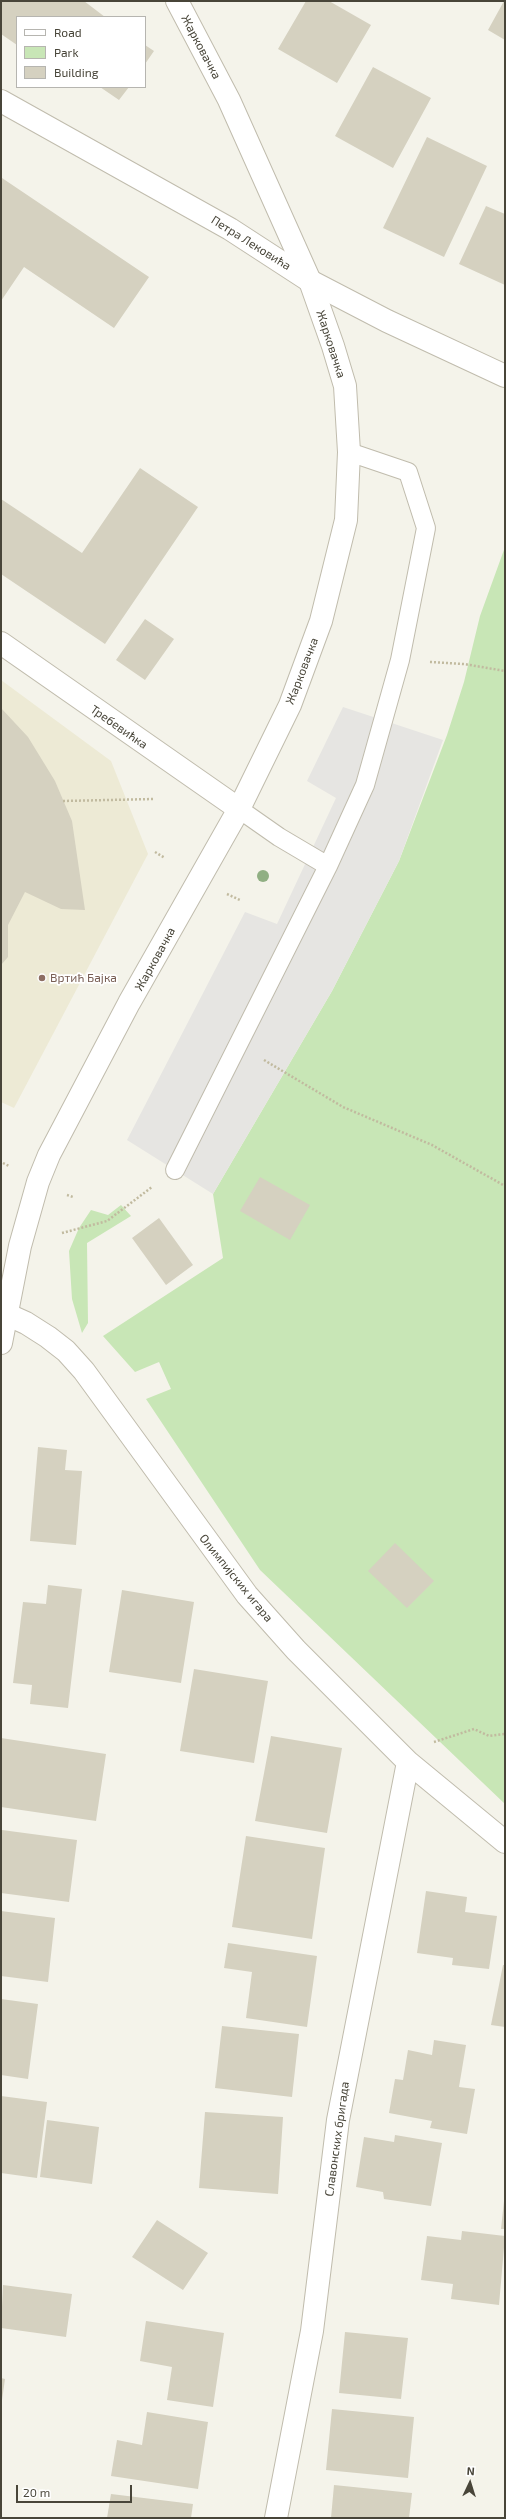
<!DOCTYPE html>
<meta charset="utf-8">
<style>
body{margin:0}
#map{position:relative;width:506px;height:2519px;overflow:hidden;background:#f4f3ea;font-family:"Exo 2",sans-serif}
canvas{display:block}
.frame{position:absolute;inset:0;border:2px solid #484539;pointer-events:none}
.legend{position:absolute;left:16px;top:16px;width:130px;height:72px;box-sizing:border-box;background:#fff;border:1px solid #b6b5b0;margin:0;padding:5px 7px;list-style:none;font-size:12px;color:#484539}
.legend li{display:flex;align-items:center;gap:8px;height:20px}
.legend b{width:20px;border:1px solid #b6b5b0}
.north{position:absolute;left:450px;top:2463px;width:40px;height:40px;-webkit-text-stroke:3px #fff;paint-order:stroke;rotate:4deg;font-size:11px;font-weight:700;line-height:16px;text-align:center;color:#484539}
.north::after{content:'';display:block;margin:auto;width:14px;height:18px;background:#484539;clip-path:polygon(50% 0,100% 100%,50% 72%,0 100%)}
.scale{position:absolute;left:16px;top:2485px;width:116px;height:18px;box-sizing:border-box;border:2px solid #484539;border-top:0;padding-left:5px;font-size:12px;line-height:14px;white-space:nowrap;color:#484539;-webkit-text-stroke:3px #fff;paint-order:stroke}
</style>
<div id="map">
<canvas width="506" height="2519"></canvas>
<div class="frame"></div>
<ul class="legend">
<li><b style="height:5px;background:#fff"></b>Road</li>
<li><b style="height:11px;background:#c8e6b6"></b>Park</li>
<li><b style="height:11px;background:#d5d1c0"></b>Building</li>
</ul>
<div class="north">N</div>
<div class="scale">20 m</div>
</div>
<script>
const ctx = document.querySelector('canvas').getContext('2d');
ctx.lineJoin = 'round';
function paint(path, color) { ctx.fillStyle = color; ctx.fill(path, 'evenodd'); }
const shape = rows => new Path2D(rows.map(r => 'M' + r).join(''));
function trace(path, color, width, dash) { ctx.strokeStyle = color; ctx.lineWidth = width; ctx.lineCap = dash ? 'butt' : 'round'; ctx.setLineDash(dash || []); ctx.stroke(path); }
function drawText(font, color, halo, rows, align = 'center') {
  ctx.font = font + ' "Exo 2",sans-serif'; ctx.lineWidth = 3.5; ctx.setLineDash([]); ctx.textBaseline = 'middle'; ctx.strokeStyle = halo; ctx.fillStyle = color; for (const [text, x, y, turn = 0] of rows) {
    ctx.save(); ctx.translate(x, y); ctx.rotate((+turn || 0) * Math.PI / 180); ctx.textAlign = isNaN(turn) ? turn : align; if (halo) ctx.strokeText(text, 0, 0); ctx.fillText(text, 0, 0); ctx.restore();
  }
}
paint(shape([
 [1,680,111,761,148,854,14,1108,1,1102]
]), '#edead5');
paint(shape([
 [505,547,505,1804,260,1570,146,1399,171,1389,159,1362,135,1372,103,1336,223,1258,213,1194,332,991,399,861,447,735,464,682,480,616],
 [121,1205,131,1216,87,1243,88,1323,82,1333,72,1299,69,1251,79,1228,91,1210,108,1215]
]), '#c8e6b6');
paint(shape([
 [343,707,443,740,399,861,332,991,213,1194,127,1140,245,912,277,924,336,798,307,781]
]), '#e6e5e2');
paint(shape([
 [1,1,84,1,105,17,17,17,17,45,1,34],
 [306,1,329,1,371,25,337,83,278,49],
 [504,1,505,1,505,40,488,30],
 [145,45,154,51,145,64],
 [373,67,431,98,393,168,335,136],
 [100,87,129,87,119,100],
 [427,137,487,166,444,257,383,228],
 [2,178,149,277,114,328,24,267,1,301],
 [486,206,505,214,505,285,459,264],
 [140,468,198,507,105,644,1,574,1,499,82,553],
 [145,619,174,639,145,680,116,660],
 [1,708,28,737,55,781,72,821,85,910,61,909,25,892,8,925,8,957,1,965],
 [260,1177,310,1205,290,1240,240,1211],
 [159,1218,193,1265,166,1285,132,1238],
 [38,1447,67,1450,65,1470,82,1471,76,1545,30,1541],
 [395,1543,434,1581,407,1608,368,1571],
 [48,1585,82,1589,68,1708,30,1704,32,1685,13,1683,23,1602,46,1604],
 [122,1590,194,1602,181,1683,109,1672],
 [194,1669,268,1681,254,1763,180,1751],
 [271,1736,342,1748,327,1833,255,1821],
 [1,1738,106,1754,96,1821,1,1807],
 [2,1830,77,1840,69,1902,1,1893],
 [246,1836,325,1848,312,1939,232,1927],
 [426,1891,467,1897,465,1912,497,1916,489,1969,452,1965,453,1958,417,1953],
 [1,1911,55,1918,48,1982,1,1976],
 [228,1943,317,1956,307,2027,246,2018,252,1972,224,1968],
 [503,1965,505,1965,505,2027,491,2025],
 [1,1999,38,2004,28,2079,1,2075],
 [222,2026,299,2034,292,2097,215,2088],
 [434,2040,466,2045,459,2087,475,2089,467,2134,430,2128,432,2121,389,2113,395,2079,403,2080,408,2050,432,2055],
 [1,2096,47,2102,37,2178,1,2173],
 [205,2112,283,2117,278,2194,199,2188],
 [47,2120,99,2127,92,2184,40,2177],
 [395,2135,442,2143,431,2206,384,2199,383,2192,356,2187,364,2137,394,2142],
 [504,2201,505,2201,505,2229,501,2229],
 [157,2220,208,2253,183,2290,132,2257],
 [462,2231,505,2236,499,2305,451,2299,453,2284,421,2280,427,2236,461,2240],
 [3,2285,72,2294,66,2337,1,2328],
 [146,2321,224,2333,213,2407,167,2400,172,2367,140,2361],
 [345,2332,408,2338,401,2399,339,2393],
 [1,2378,5,2379,2,2400,1,2400],
 [332,2409,414,2417,408,2478,326,2470],
 [147,2412,208,2422,198,2489,111,2476,117,2440,142,2445],
 [334,2485,412,2493,409,2518,331,2518],
 [111,2494,193,2504,191,2518,107,2518]
]), '#d5d1c0');
const service = shape([
 [239,809,279,837,328,866],
 [175,1170,328,866,365,785,400,660,426,528,408,472,349,452]
]);
const minor = shape([
 [1,101,230,229,310,281,387,321,505,376],
 [1,643,239,809],
 [6,1314,26,1323,48,1337,66,1351,84,1371,247,1595,296,1650,408,1762,505,1842],
 [276,2518,312,2331,338,2120,408,1762]
]);
const tertiary = shape([
 [1,1343,20,1246,38,1182,49,1155,129,1003,239,809,290,705,321,621,346,520,349,452,345,386,333,346,310,281,229,100,177,1]
]);
trace(service, '#c0bcad', 20);
trace(minor, '#c0bcad', 24);
trace(tertiary, '#c0bcad', 24);
trace(shape([
 [430,662,464,664,505,671],
 [63,801,154,799],
 [155,852,165,858],
 [227,894,240,900],
 [264,1060,343,1107,432,1145,505,1186],
 [3,1163,9,1166],
 [67,1195,73,1197],
 [62,1233,107,1221,152,1187],
 [434,1742,474,1729,489,1736,505,1734]
]), '#c1ba9f', 2.5, [2, 2]);
trace(service, '#fff', 18);
trace(minor, '#fff', 22);
trace(tertiary, '#fff', 22);
ctx.fillStyle = '#90af83';
for (const [x, y] of [
 [263,876]
]) { ctx.beginPath(); ctx.arc(x, y, 6, 0, 2 * Math.PI); ctx.fill(); }
for (const [x, y, r, color] of [
 [42,978,4,"#8d6e63"]
]) { const dot = new Path2D(); dot.arc(x, y, r, 0, 2 * Math.PI); ctx.fillStyle = color; ctx.fill(dot); trace(dot, '#fff', 1.5); }
drawText('12px', '#484539', '#fff', [
 ["Жарковачка",201,47,62],
 ["Петра Лековића",251,243,32],
 ["Жарковачка",331,344,72],
 ["Жарковачка",302,671,-69],
 ["Требевићка",119,727,35],
 ["Жарковачка",155,959,-61],
 ["Олимпијских игара",236,1578,51],
 ["Славонских бригада",337,2139,-82]
]);
drawText('12px', '#785e54', '#fff', [
 ["Вртић Бајка",50,978]
], 'left');
</script>
